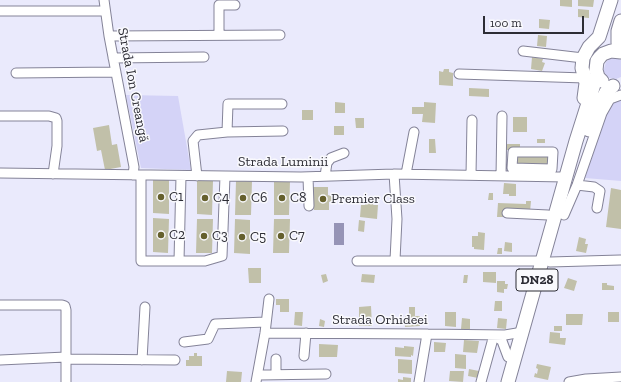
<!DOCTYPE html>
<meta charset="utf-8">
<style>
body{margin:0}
#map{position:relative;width:621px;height:382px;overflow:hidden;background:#eaeafc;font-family:"Zilla Slab",serif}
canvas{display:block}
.scale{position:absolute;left:483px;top:16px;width:101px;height:18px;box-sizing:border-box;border:2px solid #2d2d35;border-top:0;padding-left:5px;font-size:12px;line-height:14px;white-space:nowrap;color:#2d2d35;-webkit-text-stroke:3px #f9f9fd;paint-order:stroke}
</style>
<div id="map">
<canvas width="621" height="382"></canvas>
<div class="scale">100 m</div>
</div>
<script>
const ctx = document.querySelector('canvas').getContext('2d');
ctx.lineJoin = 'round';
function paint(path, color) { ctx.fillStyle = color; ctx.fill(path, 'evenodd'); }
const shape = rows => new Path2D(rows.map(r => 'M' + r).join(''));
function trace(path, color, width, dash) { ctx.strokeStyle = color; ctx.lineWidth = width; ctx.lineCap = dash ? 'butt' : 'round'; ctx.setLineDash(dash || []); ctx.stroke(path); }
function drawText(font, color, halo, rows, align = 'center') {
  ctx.font = font + ' "Zilla Slab",serif'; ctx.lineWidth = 3; ctx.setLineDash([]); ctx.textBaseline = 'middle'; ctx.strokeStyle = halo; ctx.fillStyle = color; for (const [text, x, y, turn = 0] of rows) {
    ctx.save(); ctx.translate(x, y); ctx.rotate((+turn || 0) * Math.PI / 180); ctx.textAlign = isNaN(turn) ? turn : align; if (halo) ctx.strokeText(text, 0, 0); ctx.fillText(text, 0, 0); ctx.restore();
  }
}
paint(shape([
 [615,57,621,60,621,77,616,79,609,78,604,72,604,69,606,62,611,58],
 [126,95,178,96,191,170,141,168],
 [619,100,621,100,621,181,585,178,610,103]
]), '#d4d3f7');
paint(shape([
 [334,223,344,223,344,245,334,245]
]), '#9694b6');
paint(shape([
 [560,0,572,0,572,7,560,6],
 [578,0,594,0,593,7,578,6],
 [578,9,589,10,589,18,578,17],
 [539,19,550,20,549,29,539,28],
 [538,35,547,36,546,47,537,46],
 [532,57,543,59,542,62,545,63,542,71,531,69],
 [444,69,449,69,449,72,453,73,453,86,439,85,439,71,443,72],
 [469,88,489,89,489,97,469,96],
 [335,102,345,103,345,113,335,113],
 [424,102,436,103,435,123,422,122,423,114,412,114,412,107,424,107],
 [302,110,313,110,313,120,302,120],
 [513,117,527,117,527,132,513,132],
 [355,118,364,118,364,128,356,128],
 [109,125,112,145,117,144,121,167,105,170,101,150,97,151,93,128],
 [334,126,344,126,344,135,334,135],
 [429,139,435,139,436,153,429,153],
 [537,139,545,139,545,143,537,143],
 [506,144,520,144,520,150,506,150],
 [512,155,549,156,549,164,511,163],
 [153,179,169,180,169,214,153,213],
 [197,180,213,181,212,215,197,214],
 [236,181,252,181,251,215,235,215],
 [274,181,290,181,289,215,274,215],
 [504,183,516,184,516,196,509,196,509,194,503,194],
 [313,187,328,187,328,195,331,196,332,198,332,201,329,202,329,210,314,210],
 [611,188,621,190,621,229,606,227],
 [489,193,493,193,493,200,488,200],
 [526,201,531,201,530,212,503,211,503,217,497,217,498,203,526,204],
 [365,202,374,203,373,205,378,205,377,219,360,217,361,205,365,205],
 [153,218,169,219,168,253,153,252],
 [197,219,213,219,212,253,196,253],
 [235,219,250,220,250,254,234,253],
 [274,219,290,219,289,253,273,253],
 [359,220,365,221,364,232,358,231],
 [478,232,485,233,484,250,474,249,474,247,472,247,472,236,478,236],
 [579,237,586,239,585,244,588,244,586,253,576,251],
 [505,242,512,243,512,252,504,251],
 [498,248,502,248,502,254,497,254],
 [248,268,261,268,261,283,249,283],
 [483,272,496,272,496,283,483,282],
 [326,274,328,281,323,283,321,275],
 [362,274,375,275,374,283,361,282],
 [464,275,468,275,467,283,463,283],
 [568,278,577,281,574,291,564,288],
 [497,281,505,281,505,284,508,284,507,289,504,289,504,293,497,292],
 [602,283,607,283,607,285,614,286,614,290,602,290],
 [276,299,289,299,289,312,280,312,280,305,276,305],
 [495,301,502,301,502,311,494,311],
 [371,306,372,326,359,326,359,307],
 [409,307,415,307,415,316,420,316,420,326,405,327,405,316,409,316],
 [295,312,303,312,302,326,294,325],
 [445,312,456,312,456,327,445,326],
 [608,312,619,312,619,322,608,322],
 [566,314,583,314,582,325,566,325],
 [462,318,470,319,470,329,461,329],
 [498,318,507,319,506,329,497,328],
 [320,319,325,321,324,327,319,326],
 [554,326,562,326,562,331,554,331],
 [550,332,560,333,560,338,566,338,565,345,549,343],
 [464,340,479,341,477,353,463,352],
 [434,342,446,343,445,352,434,352],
 [319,344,338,345,337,357,319,357],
 [404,346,414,347,413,356,411,355,411,357,395,356,395,347,404,348],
 [194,353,197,353,197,356,202,356,202,366,186,366,186,360,189,360,189,356,194,356],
 [455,354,466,355,466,369,455,368],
 [398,359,412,360,412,374,398,373],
 [537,364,551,367,548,380,534,377,535,373,537,374,538,369,536,368],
 [469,369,479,371,478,378,468,376],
 [227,371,242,372,241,382,226,382],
 [450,371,464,371,463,382,449,381],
 [403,377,411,378,411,382,398,382,398,379,403,380]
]), '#c1c0a9');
const minor = shape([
 [104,0,109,36,134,167,133,175],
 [0,11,105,11],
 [219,35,219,5,235,5],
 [109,36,280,35],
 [523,51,583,58],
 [113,58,204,57],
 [16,73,116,72],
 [459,74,585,78],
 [0,116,49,116,56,118,57,121,57,146,53,174],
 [227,132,228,104,282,104],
 [513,152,553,152,552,169,512,168,513,152],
 [0,173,301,177,394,174,566,177],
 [394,174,397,219,395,260],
 [406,174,414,132],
 [141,175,141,261,205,261,222,256,225,176],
 [471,175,472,120],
 [197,176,193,141,198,135,227,132,283,131],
 [325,176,327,163,331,158,344,153],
 [501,176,502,116],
 [308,177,309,206],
 [577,185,594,187,600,191,597,208],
 [507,213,548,215,555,217],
 [564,215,577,185,602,113,610,99,621,95],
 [179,261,181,176],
 [357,261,536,261,542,262],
 [550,262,620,260],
 [0,305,62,305,65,306,66,310,66,382],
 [265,333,427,334,505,335,523,332],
 [494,335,502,341,508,357,515,359],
 [184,342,208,339,215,324,266,322],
 [304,356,306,333],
 [66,359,175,360],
 [276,359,276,374],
 [0,360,66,357],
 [142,360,145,307],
 [258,375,326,374],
 [256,382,265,333,269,299],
 [419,382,427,334],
 [481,382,494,335],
 [569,382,586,379,621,377]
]);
const highway = shape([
 [621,21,618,31,618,43,621,47],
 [602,81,598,77,596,70,597,61,600,57,603,54,611,51,621,52],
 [584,98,586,83,582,68,583,58,589,47,599,37,611,0],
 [589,130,594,116,606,92,613,86],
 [508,382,576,141,597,75]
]);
trace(minor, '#848398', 11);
trace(highway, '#848398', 15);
trace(minor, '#fff', 9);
trace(highway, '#fff', 13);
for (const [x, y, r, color] of [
 [161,197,4,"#65602d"],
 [205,198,4,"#65602d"],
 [243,198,4,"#65602d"],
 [282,198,4,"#65602d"],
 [323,199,4,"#65602d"],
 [161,235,4,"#65602d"],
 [204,236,4,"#65602d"],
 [281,236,4,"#65602d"],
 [242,237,4,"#65602d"]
]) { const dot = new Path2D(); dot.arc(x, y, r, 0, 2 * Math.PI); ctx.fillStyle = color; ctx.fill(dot); trace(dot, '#f9f9fd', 1.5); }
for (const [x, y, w] of [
 [537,280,42]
]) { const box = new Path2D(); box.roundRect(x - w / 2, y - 11, w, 22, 3); ctx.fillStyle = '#f9f9fd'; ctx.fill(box); trace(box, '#2d2d35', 1); }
drawText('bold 13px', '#2d2d35', null, [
 ["DN28",537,280]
]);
drawText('14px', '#2d2d35', '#f9f9fd', [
 ["Strada Ion Creangă",133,85,79],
 ["Strada Luminii",283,162],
 ["Strada Orhideei",380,320]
]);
drawText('14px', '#2d2d35', '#f9f9fd', [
 ["C1",169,197],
 ["C4",213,198],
 ["C6",251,198],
 ["C8",290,198],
 ["Premier Class",331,199],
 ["C2",169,235],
 ["C3",212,236],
 ["C7",289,236],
 ["C5",250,237]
], 'left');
</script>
